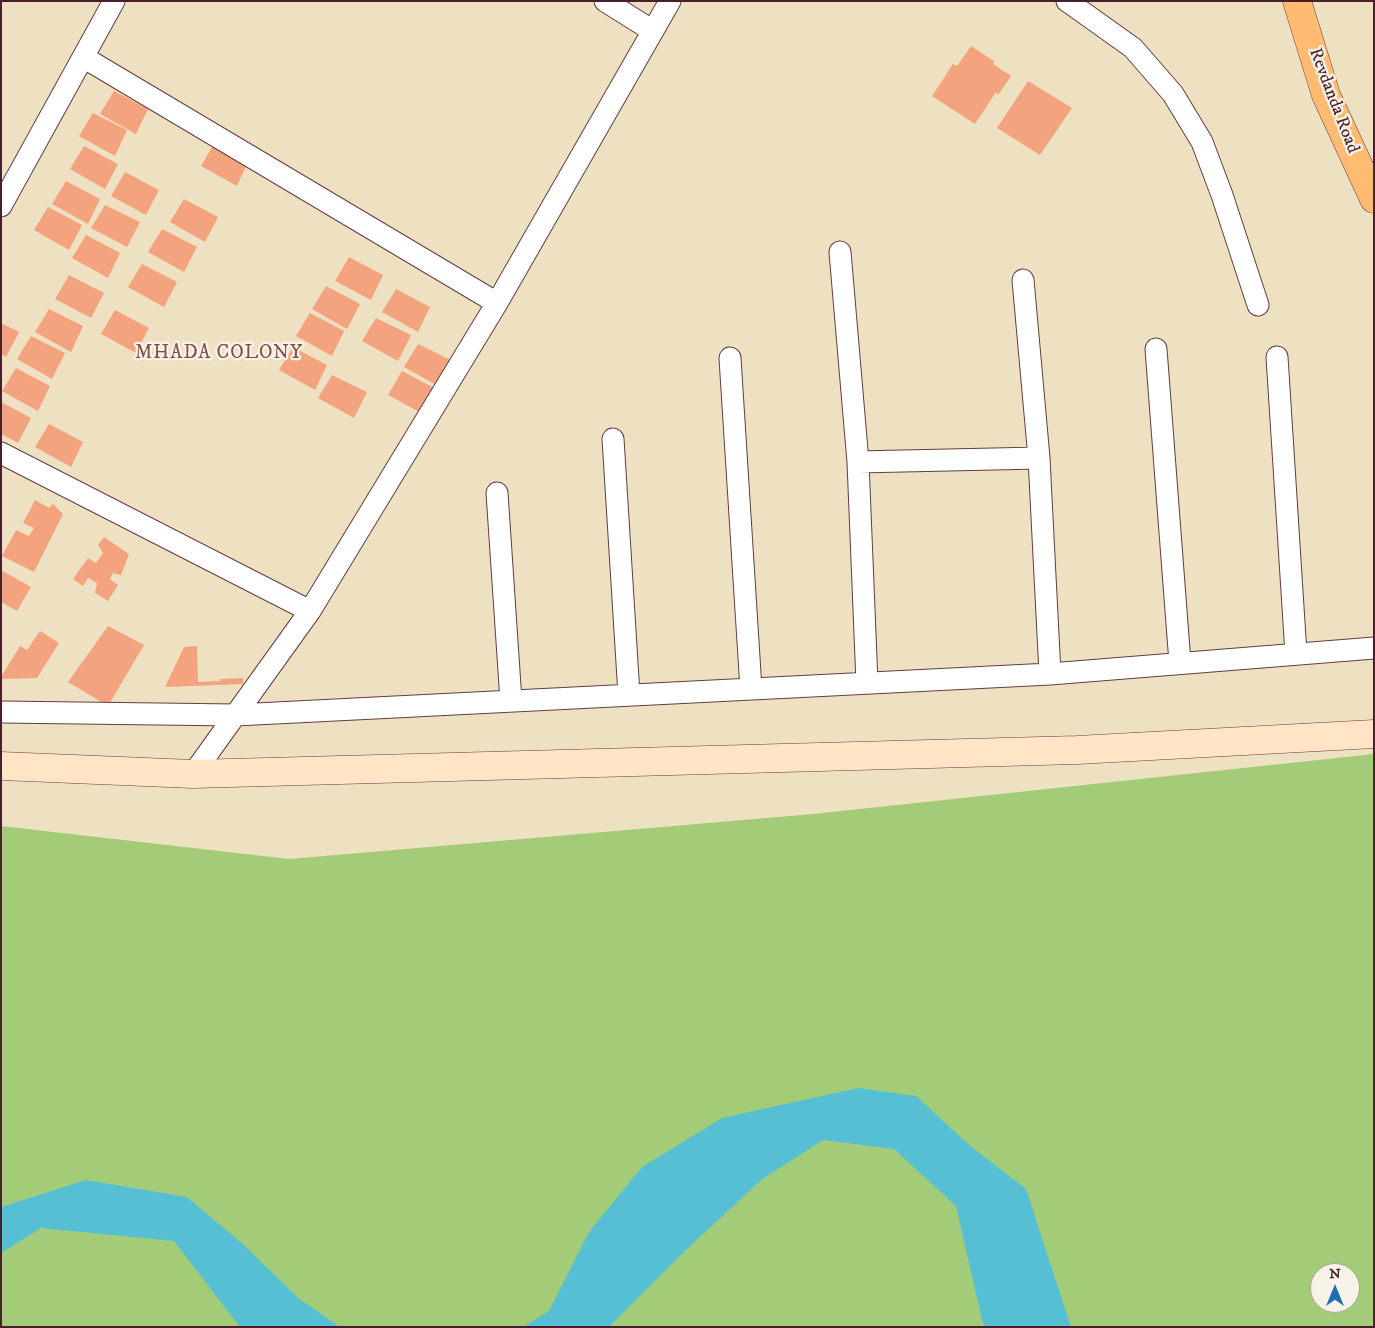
<!DOCTYPE html>
<style>
body{margin:0}
#map{position:relative;width:1375px;height:1328px;overflow:hidden;background:#eee1c1;font-family:"IM FELL DW Pica",serif}
canvas{display:block}
.frame{position:absolute;inset:0;border:2px solid #4a1f2b;pointer-events:none}
.north{position:absolute;left:1310px;top:1263px;width:50px;height:50px;box-sizing:border-box;background:#f7f3e8;border:1px solid #b29e9c;border-radius:50%;rotate:0deg;font-size:14px;font-weight:700;line-height:20px;text-align:center;color:#4a1f2b}
.north::after{content:'';display:block;margin:auto;width:18px;height:22px;background:#1f6fb2;clip-path:polygon(50% 0,100% 100%,50% 72%,0 100%)}
</style>
<div id="map">
<canvas width="1375" height="1328"></canvas>
<div class="frame"></div>
<div class="north">N</div>
</div>
<script>
const ctx = document.querySelector('canvas').getContext('2d');
ctx.lineJoin = 'round';
function paint(path, color) { ctx.fillStyle = color; ctx.fill(path, 'evenodd'); }
const shape = rows => new Path2D(rows.map(r => 'M' + r).join(''));
function trace(path, color, width, dash) { ctx.strokeStyle = color; ctx.lineWidth = width; ctx.lineCap = dash ? 'butt' : 'round'; ctx.setLineDash(dash || []); ctx.stroke(path); }
function drawText(font, color, halo, rows, align = 'center') {
  ctx.font = font + ' "IM FELL DW Pica",serif'; ctx.lineWidth = 4.5; ctx.setLineDash([]); ctx.textBaseline = 'middle'; ctx.strokeStyle = halo; ctx.fillStyle = color; for (const [text, x, y, turn = 0] of rows) {
    ctx.save(); ctx.translate(x, y); ctx.rotate((+turn || 0) * Math.PI / 180); ctx.textAlign = isNaN(turn) ? turn : align; if (halo) ctx.strokeText(text, 0, 0); ctx.fillText(text, 0, 0); ctx.restore();
  }
}
paint(shape([
 [1374,754,1374,1327,1,1327,1,826,289,859,813,814],
 [1320,1273,1350,1273,1350,1303,1320,1303]
]), '#a2cc78');
paint(shape([
 [858,1088,916,1096,969,1145,1026,1189,1071,1327,985,1327,982,1320,956,1206,894,1149,823,1140,761,1180,686,1250,609,1327,523,1327,549,1311,589,1232,642,1167,722,1118],
 [86,1180,187,1197,245,1246,298,1298,340,1327,240,1327,174,1241,41,1228,1,1253,1,1207]
]), '#57bfd4');
paint(shape([
 [971,46,994,61,993,64,1011,76,998,95,996,92,975,124,932,96,953,64,957,66],
 [1028,81,1072,108,1040,155,997,128],
 [114,91,148,109,136,134,100,114],
 [93,113,127,130,115,156,79,136],
 [215,142,249,160,237,186,201,166],
 [84,146,118,164,105,189,70,169],
 [125,172,159,190,146,215,111,196],
 [66,181,100,199,88,224,52,204],
 [184,199,218,217,205,242,170,222],
 [105,205,140,222,127,247,91,228],
 [48,207,82,225,69,250,34,230],
 [162,229,197,247,184,272,148,252],
 [86,235,120,253,108,278,72,258],
 [349,257,383,275,371,300,335,281],
 [142,264,177,282,164,307,128,287],
 [69,275,104,293,91,318,55,299],
 [326,286,360,304,347,329,312,309],
 [396,289,430,307,418,332,382,312],
 [49,309,83,326,71,352,35,332],
 [115,310,149,328,136,353,101,334],
 [310,313,344,331,332,356,296,336],
 [376,318,411,335,398,361,362,341],
 [1,323,19,332,6,357,1,354],
 [31,336,65,353,52,379,17,359],
 [418,344,453,361,440,387,404,367],
 [293,347,327,365,315,390,279,370],
 [16,368,50,386,38,411,2,391],
 [402,371,436,389,423,414,388,395],
 [332,375,367,392,354,418,318,398],
 [1,402,31,418,18,443,1,434],
 [49,424,83,442,71,467,35,447],
 [35,500,49,508,53,504,63,514,34,572,2,556,16,530,29,536,34,528,23,523],
 [104,537,129,554,121,575,113,573,110,579,118,585,108,601,95,593,97,583,88,578,83,586,73,579,88,558,96,563,103,553,98,545],
 [1,570,31,587,17,611,1,602],
 [108,626,144,645,108,706,68,682],
 [40,631,59,643,37,678,1,679,1,677,20,646,27,650],
 [197,646,198,682,220,681,220,679,243,678,243,684,165,687,184,647]
]), '#f4a37f');
const street = shape([
 [605,1,653,31],
 [1067,1,1133,48,1173,94,1202,142,1222,195,1258,305],
 [83,57,497,303],
 [1,206,114,1],
 [840,252,858,462,867,683],
 [1023,280,1039,458,1050,674],
 [1156,349,1180,663],
 [1277,357,1296,654],
 [730,358,751,689],
 [613,439,629,695],
 [1,453,310,611],
 [858,462,1039,458],
 [497,493,511,701],
 [1,712,236,715,1050,674,1374,648],
 [193,774,310,611,497,303,670,1]
]);
const secondary = shape([
 [1,766,193,774,1077,750,1374,734]
]);
const primary = shape([
 [1297,1,1326,95,1374,199]
]);
trace(street, '#633c42', 23);
trace(secondary, '#633c42', 29);
trace(primary, '#633c42', 29);
trace(street, '#fff', 21);
trace(secondary, '#ffe4c6', 28);
trace(primary, '#ffbb71', 28);
drawText('18px', '#4a1f2b', '#f7f3e8', [
 ["Revdanda Road",1333,101,69]
]);
ctx.letterSpacing = '1px';
drawText('19px', '#864d48', '#f7f3e8', [
 ["MHADA COLONY",219,354]
]);
ctx.letterSpacing = '0px';
</script>
